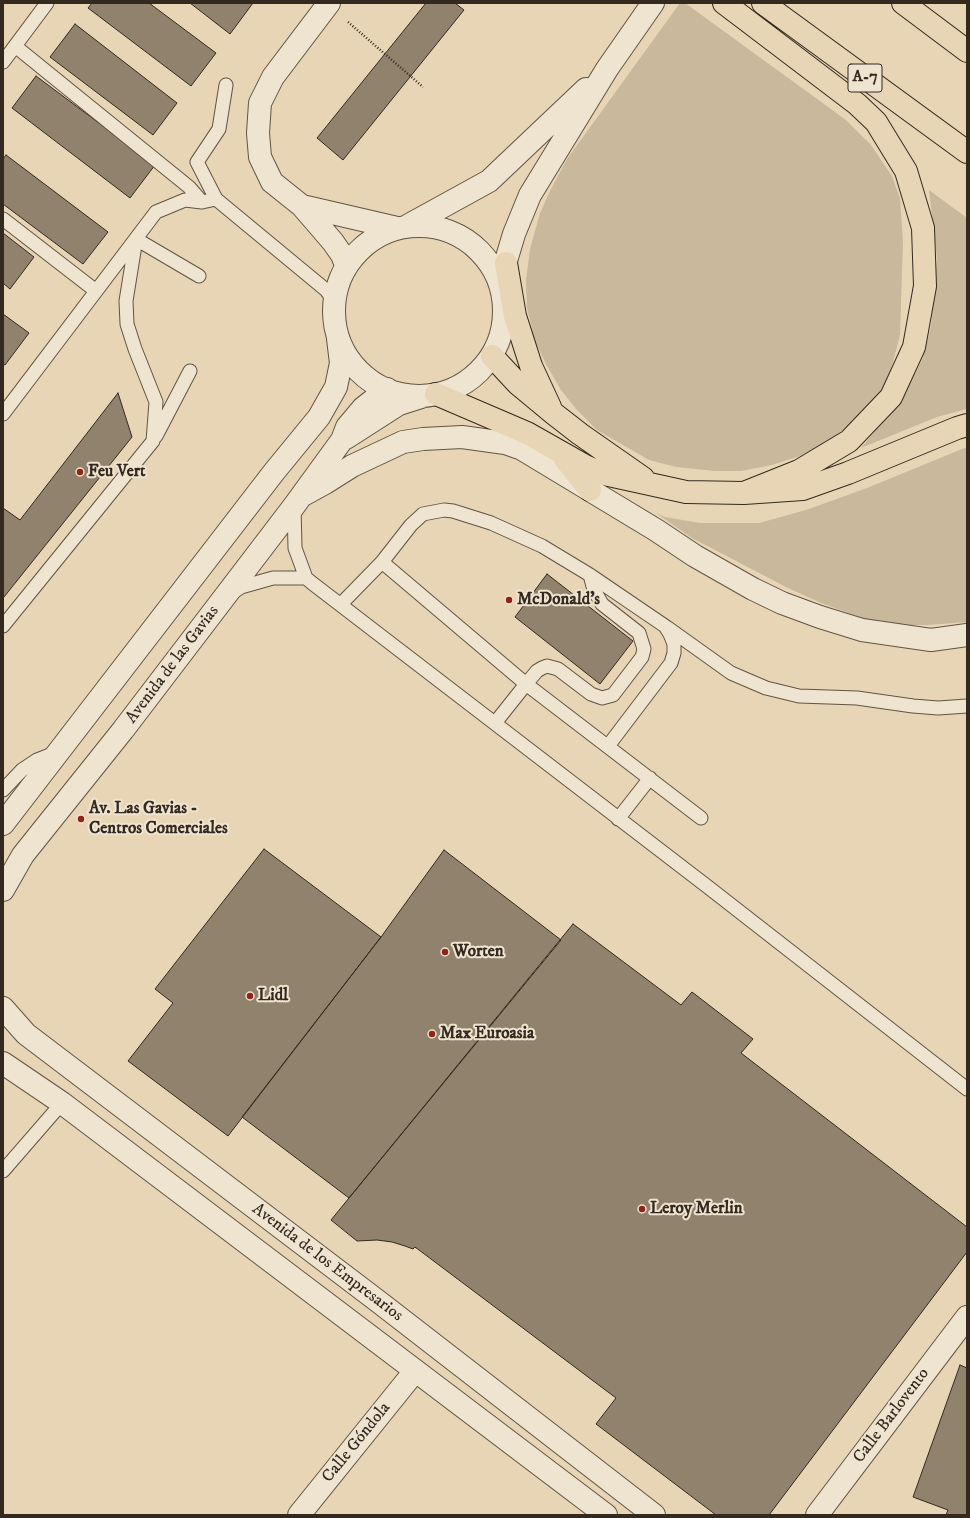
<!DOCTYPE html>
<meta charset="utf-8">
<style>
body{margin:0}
#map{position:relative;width:970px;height:1518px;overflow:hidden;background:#e7d5b6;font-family:"IM FELL DW Pica",serif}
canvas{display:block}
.frame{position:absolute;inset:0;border:4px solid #34291e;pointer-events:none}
</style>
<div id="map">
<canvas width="970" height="1518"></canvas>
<div class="frame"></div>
</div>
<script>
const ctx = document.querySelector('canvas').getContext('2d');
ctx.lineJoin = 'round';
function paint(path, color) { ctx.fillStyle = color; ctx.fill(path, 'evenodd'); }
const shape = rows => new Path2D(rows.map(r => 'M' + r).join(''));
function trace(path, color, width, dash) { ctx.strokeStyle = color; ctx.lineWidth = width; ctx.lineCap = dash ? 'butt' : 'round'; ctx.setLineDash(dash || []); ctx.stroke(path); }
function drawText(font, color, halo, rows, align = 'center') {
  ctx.font = font + ' "IM FELL DW Pica",serif'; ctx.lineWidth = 4; ctx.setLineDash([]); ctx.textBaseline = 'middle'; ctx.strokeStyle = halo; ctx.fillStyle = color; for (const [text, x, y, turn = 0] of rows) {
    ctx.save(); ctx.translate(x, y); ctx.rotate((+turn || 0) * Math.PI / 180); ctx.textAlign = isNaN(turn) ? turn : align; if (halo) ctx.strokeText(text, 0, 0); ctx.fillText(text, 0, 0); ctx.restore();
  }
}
paint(shape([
 [680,3,685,3,846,120,871,145,892,176,900,198,903,242,900,335,893,362,883,388,862,413,831,440,800,456,772,465,741,471,715,471,676,467,649,460,597,430,577,410,561,390,546,364,535,341,527,308,526,280,530,249,540,213,550,191,567,159],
 [929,190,967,218,967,409,937,417,861,448,903,398,923,358,931,326,937,259],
 [967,447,967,622,928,625,896,625,865,619,821,603,786,587,692,538,656,513,665,517,700,523,759,523,806,510,867,488]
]), '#c9b89c');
const building = shape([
 [92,3,149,3,216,53,191,86,88,8,92,3],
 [190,3,253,3,230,34,190,3],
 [426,3,455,3,464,10,343,160,317,138,426,3],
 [75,24,177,103,153,135,50,57,75,24],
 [36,76,155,165,130,198,12,108,36,76],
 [6,155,108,232,83,264,3,204,3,159,6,155],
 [3,233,34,257,10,289,3,283,3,233],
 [3,314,29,333,5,365,3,364,3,314],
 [118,393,132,437,4,597,3,596,3,508,20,520,118,393],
 [547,574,633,641,600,684,515,617,547,574],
 [264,849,381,937,228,1136,128,1061,173,1003,155,989,264,849],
 [444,850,561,940,349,1198,242,1117,381,937,444,850],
 [573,924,681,1005,692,992,753,1039,741,1053,967,1227,967,1252,769,1515,716,1515,596,1424,616,1398,415,1247,413,1249,405,1246,392,1242,377,1240,357,1241,331,1220,573,924],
 [960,1365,967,1368,967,1515,946,1515,948,1510,913,1497,960,1365]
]);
paint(building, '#91826d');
trace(building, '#34291e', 1);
const service = shape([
 [15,46,189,187,202,202],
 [3,62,47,3],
 [216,199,197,162,219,129,226,85],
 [3,219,96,291],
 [3,414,156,212,185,200,202,202,216,199,326,290,334,301],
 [156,436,190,371],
 [294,506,295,548,306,578,312,583,708,887,967,1089],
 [382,562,526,684,701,818],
 [232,593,241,587,273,578,306,578],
 [341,604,382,562,411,525,423,514,444,510,453,511,491,523,542,546,590,575,665,626,670,634,674,644,674,653,671,663,608,746],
 [3,626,153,441,156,402,135,349,127,324,126,301,136,239,199,276],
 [668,628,731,673,766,688,799,696,857,698,913,706,938,708,967,706],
 [495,723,526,684,537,671,542,668,547,666,558,669,591,694,602,698,613,695,642,657,644,649,639,633,602,604,594,590,590,575],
 [3,790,22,770,37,760,55,753],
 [618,819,650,778],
 [3,1171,62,1103]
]);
const minor = shape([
 [299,1515,415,1371],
 [817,1515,967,1317]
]);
const tertiary = shape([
 [329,3,273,77,260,103,258,133,260,157,272,182,302,206,333,242,342,255,346,265],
 [302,206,397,228],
 [409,225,489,181,586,89],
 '334 311a85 85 0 1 1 170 0a85 85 0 1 1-170 0Z',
 [500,281,514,234,530,195,607,69,653,3],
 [346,438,399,404,421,397],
 [303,495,325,483,352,466,403,442,423,439,462,437,505,443,522,449,656,530,695,556,753,589,782,603,820,617,862,630,931,640,967,635],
 [3,824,274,472,319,417,336,387,341,363,338,339],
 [3,890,23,855,123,730,294,506,342,440,347,427,363,408,387,389],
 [3,1008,26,1034,379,1302,654,1515],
 [3,1063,62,1103,606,1515]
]);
const motorway = shape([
 [724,3,857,104,876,122,906,171,923,228,925,286,914,347,891,397,849,441,799,471,744,493],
 [763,3,967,152],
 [903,3,967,51],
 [506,263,515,316,531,366,550,407],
 [492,356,518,384,553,413,580,434,643,478],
 [436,394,527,433,587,467,604,474,686,492,744,493,803,489,848,473,957,428,967,425],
 [565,459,590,490]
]);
trace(service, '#615444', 15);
trace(minor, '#615444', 24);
trace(tertiary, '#615444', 24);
trace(motorway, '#34291e', 24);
trace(shape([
 [348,22,423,87]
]), '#34291e', 2.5, [1, 2]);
trace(service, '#efe4d0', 13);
trace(minor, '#efe4d0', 22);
trace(tertiary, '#efe4d0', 22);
trace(motorway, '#e7d5b6', 22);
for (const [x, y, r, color] of [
 [80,472,4,"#8f2418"],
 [509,600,4,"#8f2418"],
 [81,819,4,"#8f2418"],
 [445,952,4,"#8f2418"],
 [250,996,4,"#8f2418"],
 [432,1034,4,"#8f2418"],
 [642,1209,4,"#8f2418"]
]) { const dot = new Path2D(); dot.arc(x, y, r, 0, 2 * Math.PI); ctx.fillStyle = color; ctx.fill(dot); trace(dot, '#efe4d0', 1.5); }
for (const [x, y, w] of [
 [865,78,34]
]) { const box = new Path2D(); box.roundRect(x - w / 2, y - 14, w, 28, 3); ctx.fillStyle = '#efe4d0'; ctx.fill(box); trace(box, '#34291e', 1); }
drawText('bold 16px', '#34291e', null, [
 ["A-7",865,78]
]);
drawText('bold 17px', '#34291e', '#efe4d0', [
 ["Feu Vert",88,472],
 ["McDonald's",517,600],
 ["Av. Las Gavias -",89,809],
 ["Centros Comerciales",89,829],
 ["Worten",453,952],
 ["Lidl",258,996],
 ["Max Euroasia",440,1034],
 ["Leroy Merlin",650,1209]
], 'left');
drawText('17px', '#34291e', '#efe4d0', [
 ["Avenida de las Gavias",173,665,-53],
 ["Avenida de los Empresarios",327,1263,37],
 ["Calle Barlovento",892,1416,-53],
 ["Calle Góndola",357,1443,-51]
]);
</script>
